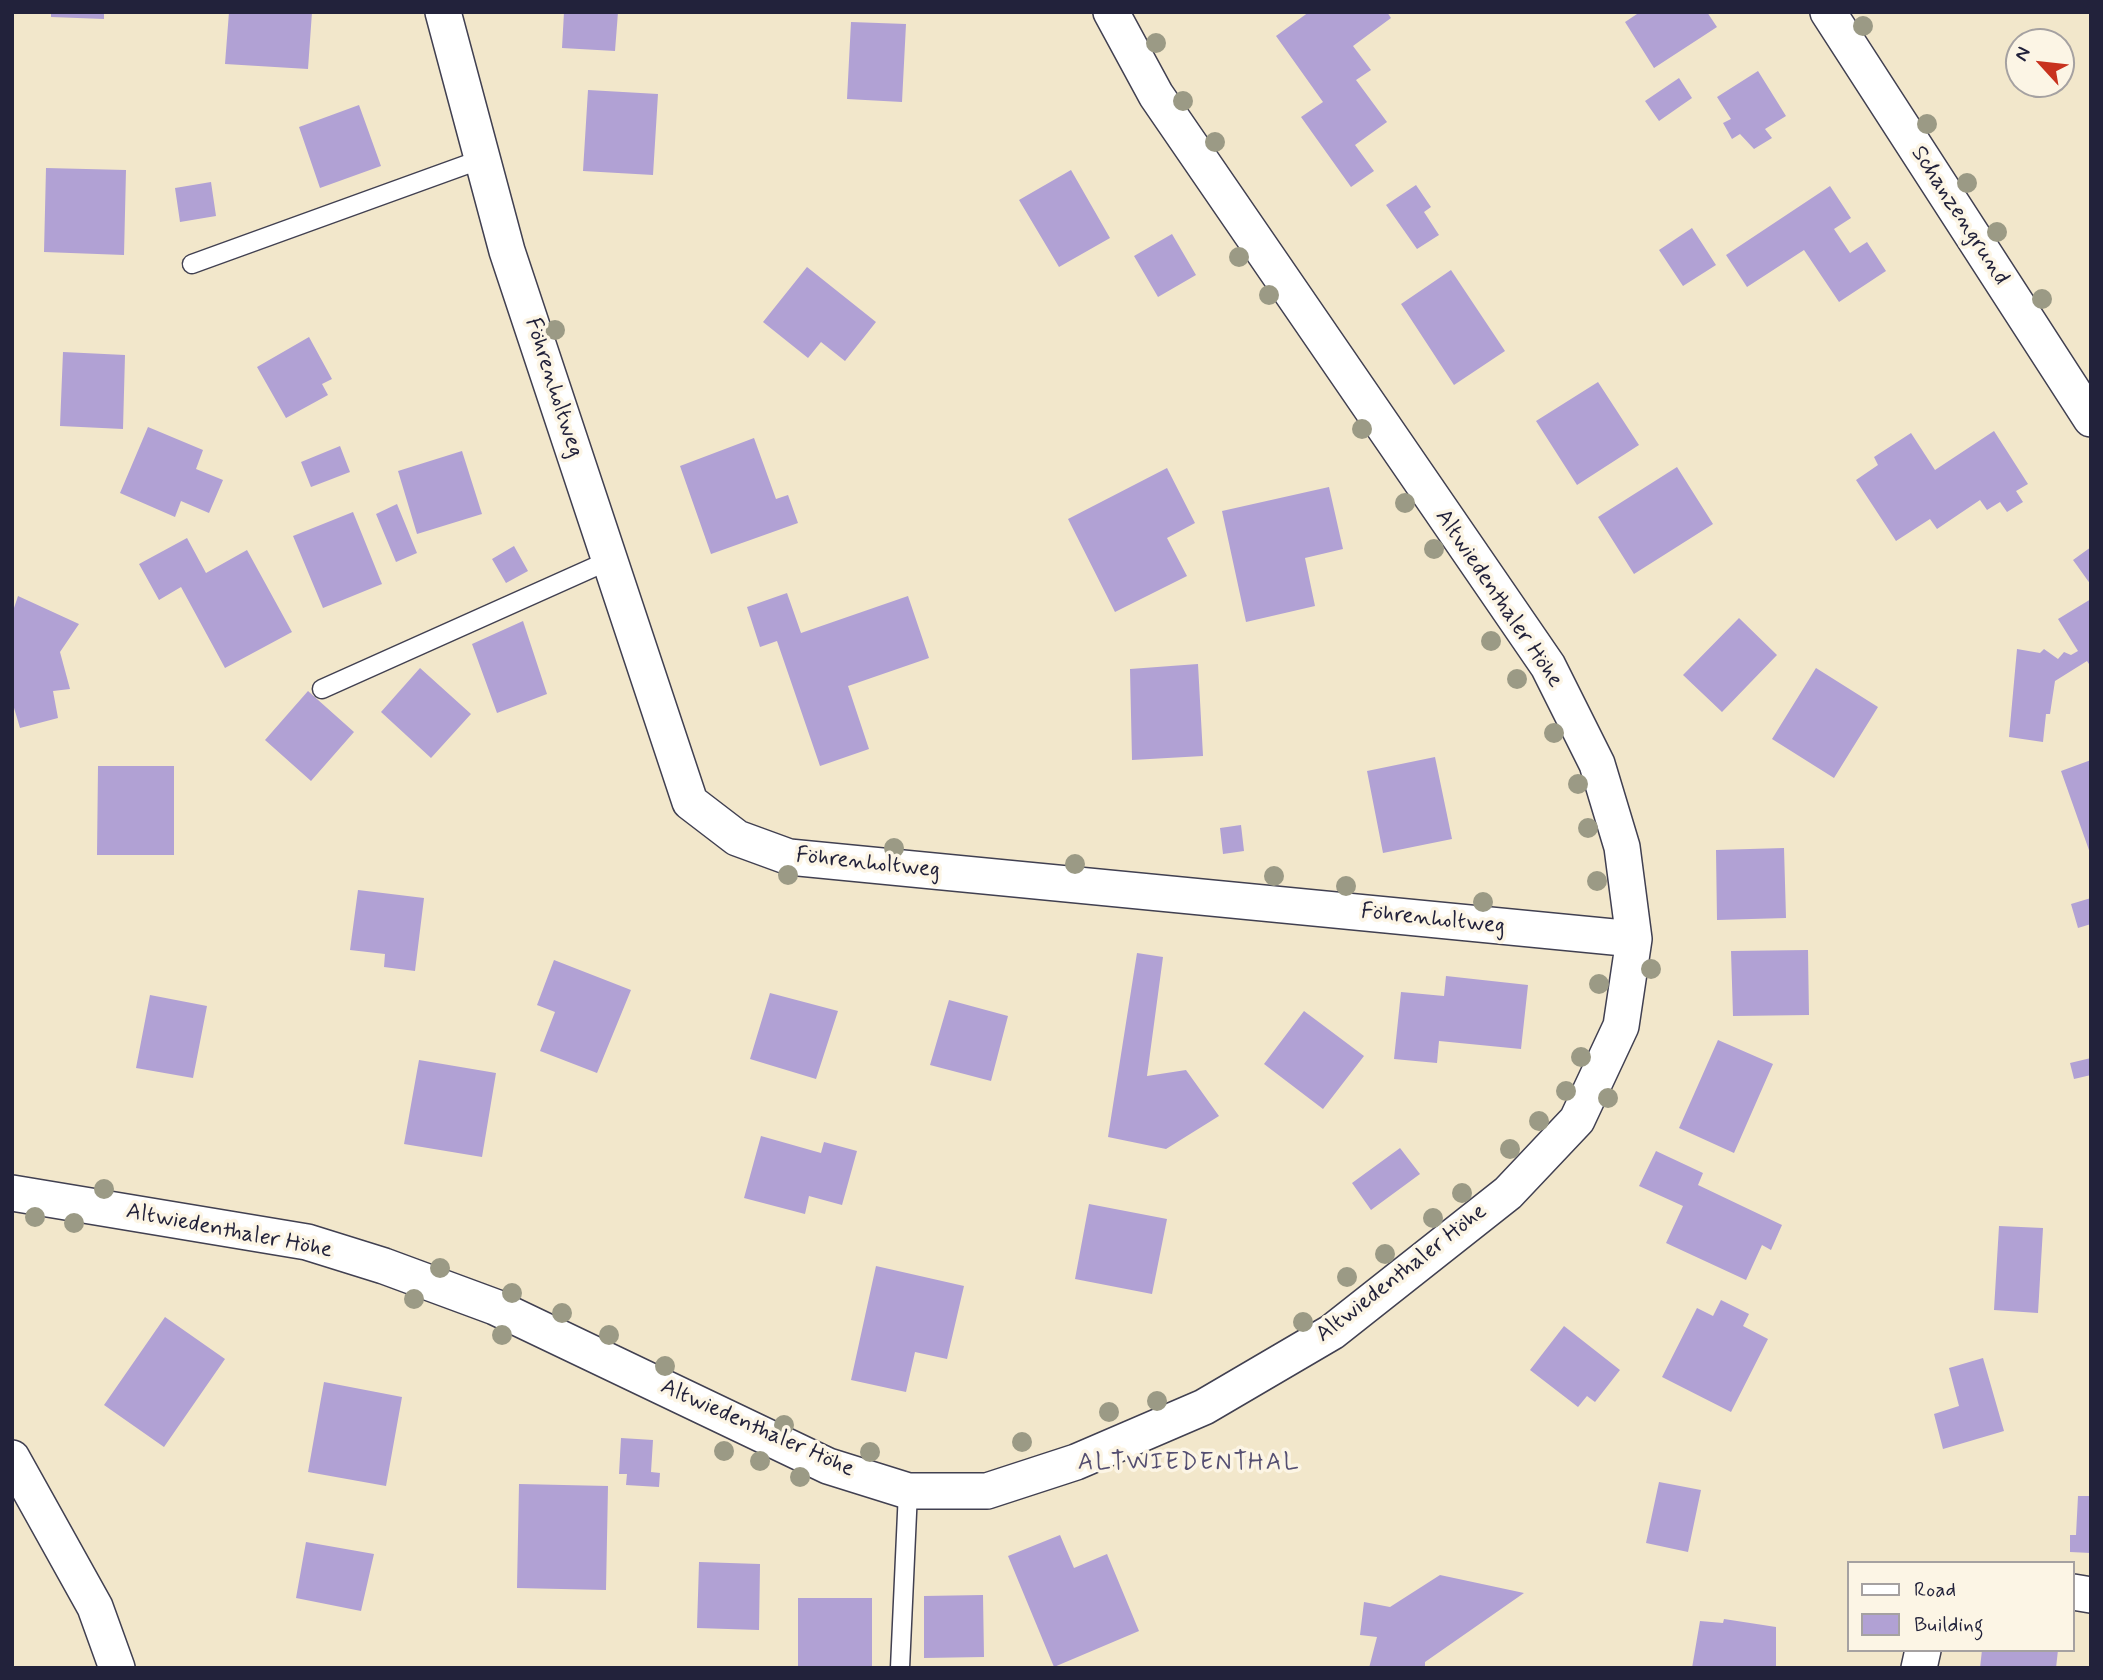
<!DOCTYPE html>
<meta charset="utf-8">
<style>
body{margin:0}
#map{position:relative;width:2103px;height:1680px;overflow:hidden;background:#f2e7cb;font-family:Mynerve,sans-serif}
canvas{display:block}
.frame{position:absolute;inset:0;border:14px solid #22223b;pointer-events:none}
.legend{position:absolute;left:1847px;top:1561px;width:228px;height:91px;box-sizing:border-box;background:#fcf5e5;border:2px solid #a5a1a1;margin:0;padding:9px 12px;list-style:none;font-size:21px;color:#22223b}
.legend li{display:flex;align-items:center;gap:14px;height:35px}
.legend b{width:35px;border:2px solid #a5a1a1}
.north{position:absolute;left:2005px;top:28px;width:70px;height:70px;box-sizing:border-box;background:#fcf5e5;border:2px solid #a5a1a1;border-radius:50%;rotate:297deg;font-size:19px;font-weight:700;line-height:28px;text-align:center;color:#22223b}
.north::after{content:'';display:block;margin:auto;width:24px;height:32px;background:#c8321e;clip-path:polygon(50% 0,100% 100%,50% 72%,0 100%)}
</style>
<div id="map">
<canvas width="2103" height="1680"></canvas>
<div class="frame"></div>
<ul class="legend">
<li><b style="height:9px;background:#fff"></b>Road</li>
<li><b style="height:19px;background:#b1a1d4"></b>Building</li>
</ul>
<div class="north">N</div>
</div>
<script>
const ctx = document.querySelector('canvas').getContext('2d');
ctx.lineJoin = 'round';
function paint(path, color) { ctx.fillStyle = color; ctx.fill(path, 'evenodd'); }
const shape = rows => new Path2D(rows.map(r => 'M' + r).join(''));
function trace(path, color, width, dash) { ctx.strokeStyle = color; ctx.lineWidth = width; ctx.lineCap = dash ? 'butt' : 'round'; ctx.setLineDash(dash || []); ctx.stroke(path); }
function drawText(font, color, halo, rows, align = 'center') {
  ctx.font = font + ' Mynerve,sans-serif'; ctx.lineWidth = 7; ctx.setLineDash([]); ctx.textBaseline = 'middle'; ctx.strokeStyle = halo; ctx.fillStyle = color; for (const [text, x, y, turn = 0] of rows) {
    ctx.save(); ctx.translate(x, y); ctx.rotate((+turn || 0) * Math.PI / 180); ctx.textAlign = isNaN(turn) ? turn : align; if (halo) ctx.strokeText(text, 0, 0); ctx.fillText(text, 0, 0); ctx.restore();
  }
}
paint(shape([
 [51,12,104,12,104,19,51,17],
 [229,12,312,12,308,69,225,64],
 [564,12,618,12,615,51,562,48],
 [1309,12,1387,12,1391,18,1353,46,1371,70,1356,80,1387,122,1355,145,1374,171,1351,187,1301,117,1323,102,1276,36],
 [1640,12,1707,12,1717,27,1654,68,1625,22],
 [851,22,906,24,902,102,847,99],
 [1758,71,1786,116,1765,129,1772,138,1754,149,1740,134,1732,139,1723,123,1731,119,1717,97],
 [1679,78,1692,98,1659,121,1645,101],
 [588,90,658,94,653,175,583,171],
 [359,105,381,166,320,188,299,127],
 [46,168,126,170,124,255,44,252],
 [1071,170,1110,238,1059,267,1019,200],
 [211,182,216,216,180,222,175,188],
 [1416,185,1431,207,1424,212,1439,235,1417,249,1386,205],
 [1830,186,1851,218,1834,229,1850,253,1867,242,1886,271,1839,302,1804,250,1747,287,1726,255],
 [1692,228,1716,265,1683,286,1659,250],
 [1172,234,1196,275,1158,297,1134,256],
 [807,267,876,322,845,361,821,342,808,358,763,322],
 [1451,270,1505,351,1454,385,1401,304],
 [309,337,332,379,322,384,328,395,286,418,257,367],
 [63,352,125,355,123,429,60,426],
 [1598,382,1639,445,1577,485,1536,421],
 [148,427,203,450,196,469,223,480,209,513,181,501,175,517,120,493],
 [1994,431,2028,484,2016,491,2023,502,2007,512,2000,502,1987,510,1980,500,1937,529,1930,519,1896,541,1856,480,1878,465,1874,457,1911,433,1935,470],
 [754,438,776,499,788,495,798,523,711,554,680,466],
 [340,446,350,472,311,487,301,462],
 [462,451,482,514,417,534,398,471],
 [1677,467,1713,524,1634,574,1598,517],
 [1167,468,1195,523,1167,538,1187,576,1115,612,1068,519],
 [1329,487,1343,549,1305,558,1315,606,1246,622,1222,511],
 [397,504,417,553,396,562,376,514],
 [353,512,382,584,323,608,293,536],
 [187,538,206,573,247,550,292,632,225,668,181,587,159,600,139,564],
 [514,546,528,571,506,583,492,559],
 [2091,547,2091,585,2073,560],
 [787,593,801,633,908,596,929,658,848,686,869,749,820,766,777,641,760,647,747,607],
 [18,596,79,624,60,652,70,689,53,691,58,718,20,728,12,701,12,614],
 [2091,599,2091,667,2087,661,2055,681,2050,714,2046,714,2043,742,2009,737,2017,649,2040,653,2044,649,2058,659,2064,652,2071,655,2078,651,2058,619],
 [1739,618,1777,655,1722,712,1683,675],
 [523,621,547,694,497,713,472,644],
 [1198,664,1203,756,1132,760,1130,669],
 [420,668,471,714,431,758,381,712],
 [1816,668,1878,707,1834,778,1772,739],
 [308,691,354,732,311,781,265,740],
 [1435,757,1452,839,1383,853,1367,771],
 [2091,760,2091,853,2090,853,2061,771],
 [98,766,174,766,174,855,97,855],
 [1241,825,1244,851,1223,854,1220,828],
 [1784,848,1786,918,1717,920,1716,850],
 [358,890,424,898,415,971,384,967,385,954,350,950],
 [2091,898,2091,924,2078,928,2071,904],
 [1808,950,1809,1015,1733,1016,1731,951],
 [1137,953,1163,957,1147,1076,1186,1070,1219,1116,1166,1149,1108,1137],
 [554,960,631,990,597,1073,540,1051,555,1012,537,1005],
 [1446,976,1528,985,1521,1049,1439,1041,1437,1063,1394,1059,1401,992,1444,996],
 [770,993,838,1011,816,1079,750,1059],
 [150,995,207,1006,193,1078,136,1068],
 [949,1000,1008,1016,991,1081,930,1065],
 [1304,1011,1364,1056,1323,1109,1264,1064],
 [1718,1040,1773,1064,1734,1153,1679,1128],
 [2091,1058,2091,1075,2074,1079,2070,1063],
 [419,1060,496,1073,482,1157,404,1144],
 [761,1136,821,1153,824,1142,857,1151,842,1205,809,1196,805,1214,744,1198],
 [1400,1148,1420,1174,1371,1210,1352,1183],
 [1656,1151,1703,1173,1698,1185,1782,1225,1771,1250,1762,1245,1746,1280,1666,1243,1683,1206,1639,1186],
 [1089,1204,1167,1219,1152,1294,1075,1279],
 [1999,1226,2043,1228,2038,1313,1994,1310],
 [876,1266,964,1286,947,1359,915,1352,906,1392,851,1380],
 [1721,1300,1749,1314,1743,1326,1768,1339,1731,1412,1662,1377,1697,1308,1713,1316],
 [165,1317,225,1359,164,1447,104,1405],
 [1564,1326,1620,1370,1595,1402,1587,1396,1578,1407,1530,1370],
 [1983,1358,2004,1431,1943,1449,1934,1414,1959,1406,1949,1368],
 [324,1382,402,1397,386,1486,308,1472],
 [621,1438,653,1440,651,1472,660,1473,659,1487,626,1485,627,1474,619,1474],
 [1659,1482,1701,1490,1688,1552,1646,1543],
 [519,1484,608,1486,606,1590,517,1588],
 [2078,1496,2091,1496,2091,1553,2070,1552,2070,1535,2076,1535],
 [1060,1535,1074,1568,1107,1554,1139,1631,1054,1667,1008,1556],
 [306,1542,374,1554,361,1611,296,1598],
 [699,1562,760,1564,759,1630,697,1628],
 [1440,1575,1524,1593,1425,1662,1425,1668,1369,1668,1377,1637,1360,1635,1364,1602,1390,1607],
 [983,1595,984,1657,924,1658,924,1596],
 [798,1598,872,1598,872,1668,798,1668],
 [1724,1619,1776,1627,1776,1668,1692,1668,1700,1621,1723,1623],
 [1982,1650,2058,1650,2056,1668,1980,1668]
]), '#b1a1d4');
const service = shape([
 [192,264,482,159],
 [322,689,610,560],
 [900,1668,908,1491]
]);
const minor = shape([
 [443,12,507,251,690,802,737,838,789,857,1634,939],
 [1828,12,2091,419],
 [12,1193,307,1242,384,1266,495,1307,828,1466,908,1491,987,1491,1076,1462,1204,1407,1332,1332,1508,1193,1577,1120,1621,1026,1634,939,1622,847,1597,764,1548,666,1156,95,1111,12],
 [12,1458,95,1607,117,1668],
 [2073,1592,2091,1595],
 [1919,1668,1923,1650]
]);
trace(service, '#414051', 21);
trace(minor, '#414051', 38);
trace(service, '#fff', 18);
trace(minor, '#fff', 35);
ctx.fillStyle = '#9b9a85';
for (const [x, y] of [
 [1863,26],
 [1156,43],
 [1183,101],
 [1927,124],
 [1215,142],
 [1967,183],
 [1997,232],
 [1239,257],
 [1269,295],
 [2042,299],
 [555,330],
 [1362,429],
 [1405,503],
 [1434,549],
 [1491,641],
 [1517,679],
 [1554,733],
 [1578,784],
 [1588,828],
 [894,848],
 [1075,864],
 [788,875],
 [1274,876],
 [1597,881],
 [1346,886],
 [1483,902],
 [1651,969],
 [1599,984],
 [1581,1057],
 [1566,1091],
 [1608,1098],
 [1539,1121],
 [1510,1149],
 [104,1189],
 [1462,1193],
 [35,1217],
 [1433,1218],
 [74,1223],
 [1385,1254],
 [440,1268],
 [1347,1277],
 [512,1293],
 [414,1299],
 [562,1313],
 [1303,1322],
 [502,1335],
 [609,1335],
 [665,1366],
 [1157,1401],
 [1109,1412],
 [784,1425],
 [1022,1442],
 [724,1451],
 [870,1452],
 [760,1461],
 [800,1477]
]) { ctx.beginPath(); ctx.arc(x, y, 10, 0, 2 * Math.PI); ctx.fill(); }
drawText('23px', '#22223b', '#fcf5e5', [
 ["Schanzengrund",1959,216,57],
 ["Föhrenholtweg",553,388,72],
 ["Altwiedenthaler Höhe",1498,599,56],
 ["Föhrenholtweg",868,864,6],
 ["Föhrenholtweg",1433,920,6],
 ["Altwiedenthaler Höhe",229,1232,11],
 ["Altwiedenthaler Höhe",1402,1274,-38],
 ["Altwiedenthaler Höhe",757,1429,24]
]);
ctx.letterSpacing = '2px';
drawText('24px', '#544e71', '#fcf5e5', [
 ["ALTWIEDENTHAL",1189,1464]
]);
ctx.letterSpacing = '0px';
</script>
